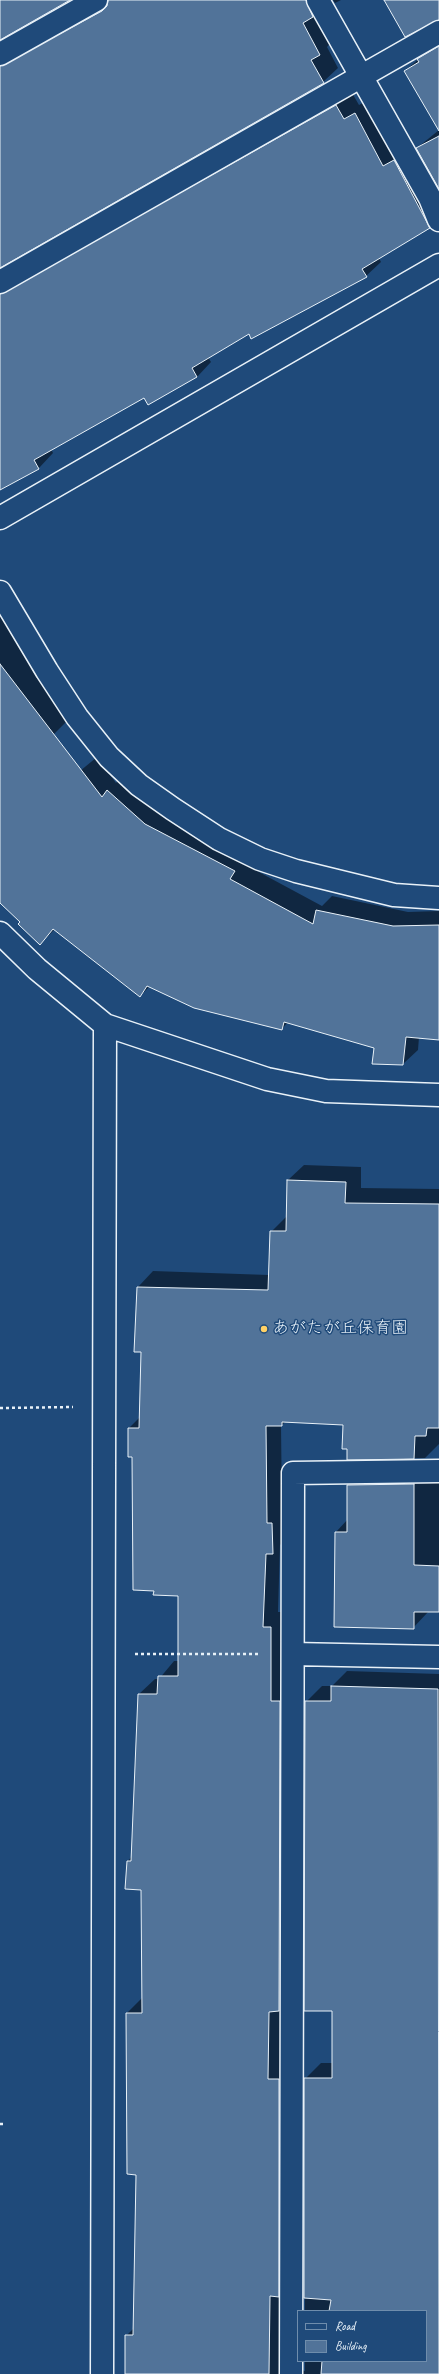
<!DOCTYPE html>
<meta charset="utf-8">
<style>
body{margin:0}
#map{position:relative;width:439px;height:2374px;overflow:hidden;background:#1f4a7a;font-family:Caveat,sans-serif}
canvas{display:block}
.legend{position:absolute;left:297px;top:2310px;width:130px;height:52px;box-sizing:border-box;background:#1f4a7a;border:1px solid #6f8dac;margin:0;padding:5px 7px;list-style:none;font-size:12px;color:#e8f1f8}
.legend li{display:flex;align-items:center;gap:8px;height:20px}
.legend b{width:20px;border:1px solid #6f8dac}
</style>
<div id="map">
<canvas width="439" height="2374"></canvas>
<ul class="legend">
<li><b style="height:5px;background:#1f4a7a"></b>Road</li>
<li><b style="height:11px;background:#517399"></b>Building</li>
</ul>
</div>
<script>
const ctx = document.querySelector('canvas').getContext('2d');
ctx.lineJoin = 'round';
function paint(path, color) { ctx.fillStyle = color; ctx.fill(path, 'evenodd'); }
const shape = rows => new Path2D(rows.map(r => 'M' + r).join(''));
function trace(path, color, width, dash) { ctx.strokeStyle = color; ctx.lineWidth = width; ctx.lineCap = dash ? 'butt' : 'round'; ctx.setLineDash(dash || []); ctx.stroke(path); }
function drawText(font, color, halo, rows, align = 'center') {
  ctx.font = font + ' Caveat,"Klee One",sans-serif'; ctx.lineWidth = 3; ctx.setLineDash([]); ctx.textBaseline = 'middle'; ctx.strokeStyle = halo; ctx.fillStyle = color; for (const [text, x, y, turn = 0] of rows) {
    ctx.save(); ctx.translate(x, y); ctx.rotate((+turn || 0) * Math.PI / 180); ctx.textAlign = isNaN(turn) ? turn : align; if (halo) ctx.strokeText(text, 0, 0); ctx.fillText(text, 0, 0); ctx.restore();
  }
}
paint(shape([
 [0,0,68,0,2,38,4,46,22,51,109,0,327,0,334,39,327,47,338,68,323,82,2,265,4,274,351,91,359,105,370,99,430,221,415,236,379,258,381,262,366,276,249,332,208,357,211,362,197,377,145,396,51,449,53,453,39,468,0,489],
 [333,0,341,0,335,3],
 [439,41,439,129,405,71],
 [439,130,439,174,417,148],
 [0,600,39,665,33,672,69,719,54,734,0,772],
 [97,757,116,783,122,776,248,856,244,864,322,906,332,896,408,912,439,911,439,1039,419,1037,418,1050,403,1064,375,1047,288,1022,282,1029,150,986,140,996,55,929,40,944,0,901,0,837],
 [304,1165,361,1167,361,1188,439,1189,439,1444,425,1458,348,1459,344,1424,286,1421,281,1426,282,1508,287,1508,288,1538,280,1545,278,1612,286,1612,301,2370,305,2371,305,2361,426,2361,426,2311,305,2311,305,2079,321,2063,333,2063,333,2010,306,1702,322,1686,332,1686,347,1671,439,1674,439,2374,126,2374,126,2336,134,2328,137,2174,127,2013,143,1997,142,1889,128,1861,132,1856,139,1694,155,1679,159,1679,174,1661,179,1661,179,1595,155,1590,129,1428,140,1417,142,1351,135,1351,138,1287,153,1271,269,1275,271,1232,287,1216,288,1180],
 [439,1469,439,1611,429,1611,413,1628,335,1626,336,1532,348,1519,348,1485,364,1470]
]), '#0007');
const building = shape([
 [0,0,70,0,0,40,0,0],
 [108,0,306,0,313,17,303,23,320,55,311,60,324,83,0,268,0,66,102,11,107,6,108,0],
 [384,0,439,0,439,20,405,37,384,0],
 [439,46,439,131,404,71,419,62,417,59,439,46],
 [336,105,344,119,355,113,383,166,394,160,430,228,362,269,367,277,251,339,249,334,192,368,197,377,148,405,144,398,34,460,39,469,0,490,0,294,336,105],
 [439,136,439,189,416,148,439,136],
 [0,664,102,797,107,790,145,824,235,871,230,879,313,924,316,910,393,926,439,925,439,1040,406,1037,403,1065,372,1064,374,1048,284,1022,282,1030,194,1008,147,986,140,997,53,929,40,945,18,924,20,922,0,903,0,664],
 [287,1180,346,1182,345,1203,439,1204,439,1428,427,1428,426,1436,415,1436,414,1459,347,1460,347,1449,342,1449,343,1425,282,1422,282,1426,266,1426,267,1523,272,1523,273,1554,266,1554,263,1627,271,1627,271,1701,280,1701,279,2011,269,2012,268,2079,279,2079,279,2297,270,2296,269,2374,125,2374,125,2335,133,2335,136,2175,127,2174,126,2013,142,2013,141,1890,125,1889,127,1861,131,1861,138,1694,157,1694,158,1676,178,1676,178,1596,153,1595,154,1591,133,1590,132,1457,128,1457,128,1428,139,1428,141,1352,134,1352,137,1287,268,1290,270,1231,286,1231,287,1180],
 [414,1484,414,1565,439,1566,439,1612,414,1612,414,1629,334,1627,335,1532,347,1532,347,1485,414,1484],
 [331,1686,438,1689,439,2374,321,2374,322,2361,426,2361,426,2311,329,2311,331,2300,304,2298,304,2078,332,2078,332,2011,304,2011,305,1701,331,1701,331,1686]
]);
paint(building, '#517399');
trace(building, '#e8f1f8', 1);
const minor = shape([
 [318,0,430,198,439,220],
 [0,54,96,0],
 [0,282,439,32],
 [0,518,439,265],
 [0,592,47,671,77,717,109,757,139,785,173,809,219,839,260,859,296,871,394,895,439,898],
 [0,933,37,969,105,1025,267,1079,326,1091,439,1095],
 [293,1654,439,1657],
 [102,2374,105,1025],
 [291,2374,293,1473,439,1471]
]);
trace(minor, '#e8f1f8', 25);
trace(shape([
 [0,1408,73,1407],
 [135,1654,260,1654],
 [0,2124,3,2124]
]), '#e8f1f8', 2.5, [3, 3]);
trace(minor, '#1f4a7a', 22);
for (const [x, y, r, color] of [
 [264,1329,4,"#ffd166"]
]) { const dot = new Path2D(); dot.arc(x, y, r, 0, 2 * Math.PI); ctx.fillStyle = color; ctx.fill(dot); trace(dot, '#1f4a7a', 1.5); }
drawText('17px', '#e8f1f8', '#1f4a7a', [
 ["あがたが丘保育園",272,1329]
], 'left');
</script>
